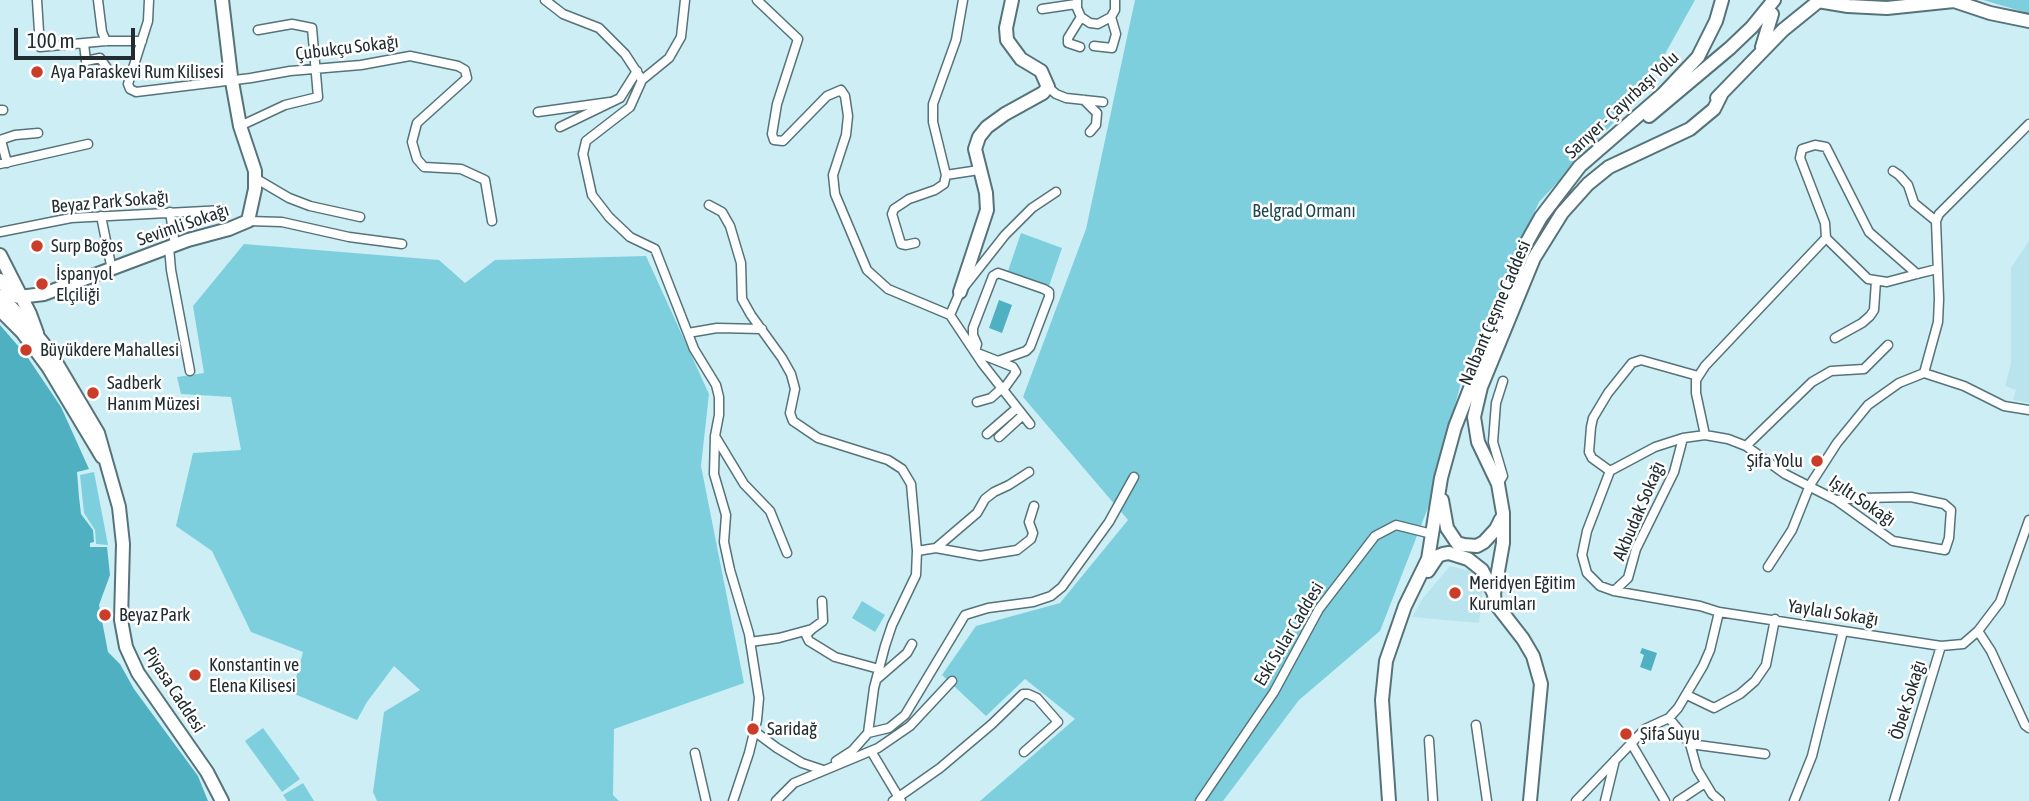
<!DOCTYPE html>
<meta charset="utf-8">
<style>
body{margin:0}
#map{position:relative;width:2029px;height:801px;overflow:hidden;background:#cdeef5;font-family:"Asap Condensed",sans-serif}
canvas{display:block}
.scale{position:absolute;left:14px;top:28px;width:121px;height:32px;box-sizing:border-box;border:4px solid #212d30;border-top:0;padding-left:9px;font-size:21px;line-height:24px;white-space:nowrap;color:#212d30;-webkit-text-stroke:5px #fff;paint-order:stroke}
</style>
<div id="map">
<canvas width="2029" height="801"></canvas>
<div class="scale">100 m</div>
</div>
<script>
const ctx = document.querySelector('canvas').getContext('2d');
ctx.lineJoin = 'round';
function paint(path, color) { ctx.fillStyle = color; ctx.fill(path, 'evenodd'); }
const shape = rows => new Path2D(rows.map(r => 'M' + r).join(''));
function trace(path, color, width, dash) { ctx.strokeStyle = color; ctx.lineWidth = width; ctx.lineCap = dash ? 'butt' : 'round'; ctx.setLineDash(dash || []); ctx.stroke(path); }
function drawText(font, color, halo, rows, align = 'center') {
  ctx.font = font + ' "Asap Condensed",sans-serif'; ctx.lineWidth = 5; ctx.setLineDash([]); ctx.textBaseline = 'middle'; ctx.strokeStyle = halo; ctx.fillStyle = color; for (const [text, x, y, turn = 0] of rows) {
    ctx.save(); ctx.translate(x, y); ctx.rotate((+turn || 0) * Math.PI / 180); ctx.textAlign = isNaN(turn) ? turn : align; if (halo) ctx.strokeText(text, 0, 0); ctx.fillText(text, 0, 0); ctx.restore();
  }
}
paint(shape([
 [2029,241,2029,403,2013,400,2016,390,2005,386,2011,364,2011,268],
 [1450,566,1475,572,1483,588,1479,623,1412,617,1423,598]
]), '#bae4ed');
paint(shape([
 [1135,0,1695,0,1646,88,1539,202,1465,367,1429,505,1380,631,1299,700,1223,801,980,801,1075,719,1025,679,986,716,942,675,976,626,1060,603,1128,520,1023,397,1086,229],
 [1983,0,2029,0,2029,13,2024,12],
 [1021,233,1062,248,1048,289,1007,274],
 [244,244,439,260,465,283,495,260,646,256,709,394,701,466,744,683,614,729,613,795,619,801,377,801,373,792,384,712,420,690,394,666,367,702,357,720,292,693,303,652,251,632,212,551,176,526,193,453,241,450,231,397,181,394,177,377,204,373,193,306],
 [94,472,108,545,96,544,95,530,84,513,80,475],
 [862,601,885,615,875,632,852,618],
 [263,728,300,779,282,792,245,741],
 [303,783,314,801,287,801,283,795]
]), '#7ecfde');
paint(shape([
 [999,300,1012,305,1002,333,989,328],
 [0,325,26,355,61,407,89,469,77,472,79,497,81,514,93,530,94,542,90,543,90,547,107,547,110,575,99,605,108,652,120,664,134,689,198,776,208,801,0,801],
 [1642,648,1657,653,1651,671,1640,667,1644,655,1640,653]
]), '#4fb0c1');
const street = shape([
 [37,0,40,47,106,41,142,41],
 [98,0,102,32,106,41],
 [149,0,148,21,128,84,130,89,136,92,251,78,290,71,361,65,410,56,458,66,465,70,467,78,417,123,412,142,417,159,424,167,461,169,485,180,492,221],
 [545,0,563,14,599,28,625,54,642,80],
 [685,0,681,37,669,58,642,80,630,107,586,141,583,154,592,195,609,217,630,237,655,249,694,349,716,385,719,397,719,415,715,436,714,474,726,515,724,542,730,570,749,634,759,698,757,720,749,753,733,801],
 [757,0,798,39,777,104,772,134,774,140,783,141,827,96,841,90,845,96,848,116,846,135,833,175,835,194,867,270,888,289,950,315],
 [1077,0,1077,8,1081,17,1090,23,1098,24,1111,17,1115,10,1115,0],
 [1042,9,1076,4],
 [84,44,86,61,100,58,109,71],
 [1094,46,1112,48,1116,34,1111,17],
 [1080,47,1068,43,1068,38,1081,17],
 [1048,87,1056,94,1066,98,1103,102],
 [1084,100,1097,113,1096,125,1090,132],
 [0,110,3,110],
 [538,112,610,102],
 [240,126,285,105,318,97,312,28,292,24,258,30],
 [560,127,620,98,637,71],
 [0,140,15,135,38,133],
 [1,140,7,163],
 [0,164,88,144],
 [1893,171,1899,175,1908,185,1914,203,1936,221],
 [946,175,979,170],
 [255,178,289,198,310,206,360,217],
 [709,205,722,212,730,226,741,263,742,299,751,315,782,358,791,374,795,389,790,413,793,421,818,438,888,460,902,469,911,484,917,551,916,575,892,625,885,646,874,688,868,733],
 [170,212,175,245],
 [101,216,112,270],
 [248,221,282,222,349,237,402,244],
 [0,232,71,218,224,210],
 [915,243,906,245,901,244,892,214,894,209,909,199,935,190,944,184,946,175,933,122,933,104,956,40,963,0],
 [169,247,171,270,190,371],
 [1917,274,1869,232,1826,147,1815,145,1802,149,1800,158,1825,223,1826,238,1868,279,1887,282,1917,274,1937,269],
 [688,333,717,328,762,329],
 [1835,338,1862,323,1870,316,1874,310,1876,281],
 [998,361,1026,351,1030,347,1049,297,1049,292,1044,289,998,273,993,276,973,328,973,335,977,344,975,352,998,361,1013,367,1016,372,1003,390],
 [1924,373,1938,322,1939,299,1936,221,1939,214,2029,124],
 [977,402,991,398,1002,388],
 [1030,424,982,363,950,315,960,292,1005,235,1032,208,1056,192],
 [987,434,1017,408],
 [1705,435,1696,393,1696,380,1705,366,1826,238],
 [715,436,744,484,770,511,787,553],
 [999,437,1023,415],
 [1746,446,1812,382,1831,371,1864,369,1888,345],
 [1610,471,1592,458,1589,452,1591,427,1593,418,1608,393,1632,363,1641,360,1698,376],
 [1498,484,1503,476,1493,442,1496,403,1503,381],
 [936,548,980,556,1017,550,1031,539,1033,533,1029,522,1034,506],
 [917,551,936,548,977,513,985,499,994,492,1009,485,1029,472],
 [1768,567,1792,530,1810,485,1837,443,1868,405,1899,383,1924,373,1964,386,2004,406,2029,410],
 [1614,591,1628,578,1636,549,1674,472,1683,438],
 [1719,612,1941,646],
 [812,629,806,635,809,641,835,657,879,669],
 [1978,631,1991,651,2025,725,2029,728],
 [750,642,779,638,812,629,823,621,822,601],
 [877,679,907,653,912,644],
 [1687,695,1714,708,1740,694,1755,681,1766,665,1775,619],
 [1669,718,1690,744,1765,754],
 [1476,725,1487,801],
 [754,731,777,748,802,763,823,770],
 [868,733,889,728,905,715,965,615,988,608,1033,602,1051,596,1062,587,1109,522,1134,477],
 [1429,740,1433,801],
 [1631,743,1665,801],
 [1690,744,1697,769,1712,794,1720,801],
 [871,751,901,801],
 [695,753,706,801],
 [836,761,853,750,868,733],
 [776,801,794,783,878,748,910,726,952,681],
 [893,801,940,768,992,724,1023,694,1028,694,1037,698,1058,722,1024,752],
 [1200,801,1274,692,1319,609,1375,536,1396,525,1432,534],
 [1576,801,1645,729,1669,718,1678,708,1703,666,1710,650,1719,612,1700,606,1614,591,1600,586,1587,573,1582,555,1587,531,1610,471,1655,447,1683,438,1705,435,1728,439,1746,446,1785,474,1836,500,1893,541,1945,550,1949,538,1951,510,1944,504,1911,497,1862,498,1836,500],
 [1605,801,1615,760],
 [1678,801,1705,783],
 [1794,801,1812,756,1843,631],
 [1894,801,1941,646,1963,644,1978,631,2000,602,2029,520]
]);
const secondary = shape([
 [1818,1,1848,6,1887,8,1954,1,1990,13,2029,21],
 [0,255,30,314,37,333],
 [0,280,13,295,19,297,44,294,188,240,229,229,248,221,255,189,255,171,240,126,231,76,222,0],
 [960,292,987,210,986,193,975,149,979,137,987,127,1005,114,1043,93,1048,87,1041,71,1021,59,1007,40,1006,28,1012,0]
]);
const primary = shape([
 [1762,47,1772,14],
 [1717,98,1783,30,1820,0],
 [1649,116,1730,48,1752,27,1774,0],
 [0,296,26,322,50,352,98,433,119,507,123,544,121,620,126,647,138,673,207,772,222,801],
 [0,310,22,332,48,367,102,457],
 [1442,500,1447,528,1457,543,1464,545,1477,546,1484,542,1496,529,1501,519],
 [1428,571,1438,556,1443,554,1449,553,1468,559,1482,570,1494,594],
 [1389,801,1382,700,1386,661,1405,606,1428,559,1441,478,1455,427,1527,242,1541,217,1580,166,1663,94,1698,57,1716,21,1722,0],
 [1530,801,1541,684,1533,656,1523,639,1495,603,1494,594,1503,543,1503,513,1498,484,1478,442,1474,417,1481,387,1534,258,1562,213,1588,184,1609,167,1690,129,1714,109,1722,93]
]);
trace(street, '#557379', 11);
trace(secondary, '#557379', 16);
trace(primary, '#557379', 16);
trace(street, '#fff', 8);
trace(secondary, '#fff', 12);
trace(primary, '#fff', 12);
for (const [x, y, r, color] of [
 [37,72,7,"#ca3e29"],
 [37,246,7,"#ca3e29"],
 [42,284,7,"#ca3e29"],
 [26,350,7,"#ca3e29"],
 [93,393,7,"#ca3e29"],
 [1817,461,7,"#ca3e29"],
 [1455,593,7,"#ca3e29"],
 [105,615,7,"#ca3e29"],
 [195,675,7,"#ca3e29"],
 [753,729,7,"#ca3e29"],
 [1626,734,7,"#ca3e29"]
]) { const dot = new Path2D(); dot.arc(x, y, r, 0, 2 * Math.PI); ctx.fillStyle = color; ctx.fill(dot); trace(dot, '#fff', 2.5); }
drawText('18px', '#212d30', '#fff', [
 ["Çubukçu Sokağı",347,48,-7],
 ["Sarıyer - Çayırbaşı Yolu",1622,105,-43],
 ["Beyaz Park Sokağı",110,202,-5],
 ["Sevimli Sokağı",183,225,-19],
 ["Nalbant Çeşme Caddesi",1495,313,-67],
 ["Işıltı Sokağı",1862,501,34],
 ["Akbudak Sokağı",1639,511,-67],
 ["Yaylalı Sokağı",1833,613,9],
 ["Eski Sular Caddesi",1289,634,-59],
 ["Piyasa Caddesi",174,690,57],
 ["Öbek Sokağı",1908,700,-73]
]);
drawText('18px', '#212d30', '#fff', [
 ["Aya Paraskevi Rum Kilisesi",51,72],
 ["Surp Boğos",51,246],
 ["İspanyol",56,274],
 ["Elçiliği",56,295],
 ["Büyükdere Mahallesi",40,350],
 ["Sadberk",107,383],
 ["Hanım Müzesi",107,404],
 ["Şifa Yolu",1803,461,"right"],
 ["Meridyen Eğitim",1469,583],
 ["Kurumları",1469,604],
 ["Beyaz Park",119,615],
 ["Konstantin ve",209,665],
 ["Elena Kilisesi",209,686],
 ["Saridağ",767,729],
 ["Şifa Suyu",1640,734]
], 'left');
drawText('18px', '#1c474f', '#fff', [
 ["Belgrad Ormanı",1304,211]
]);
</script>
